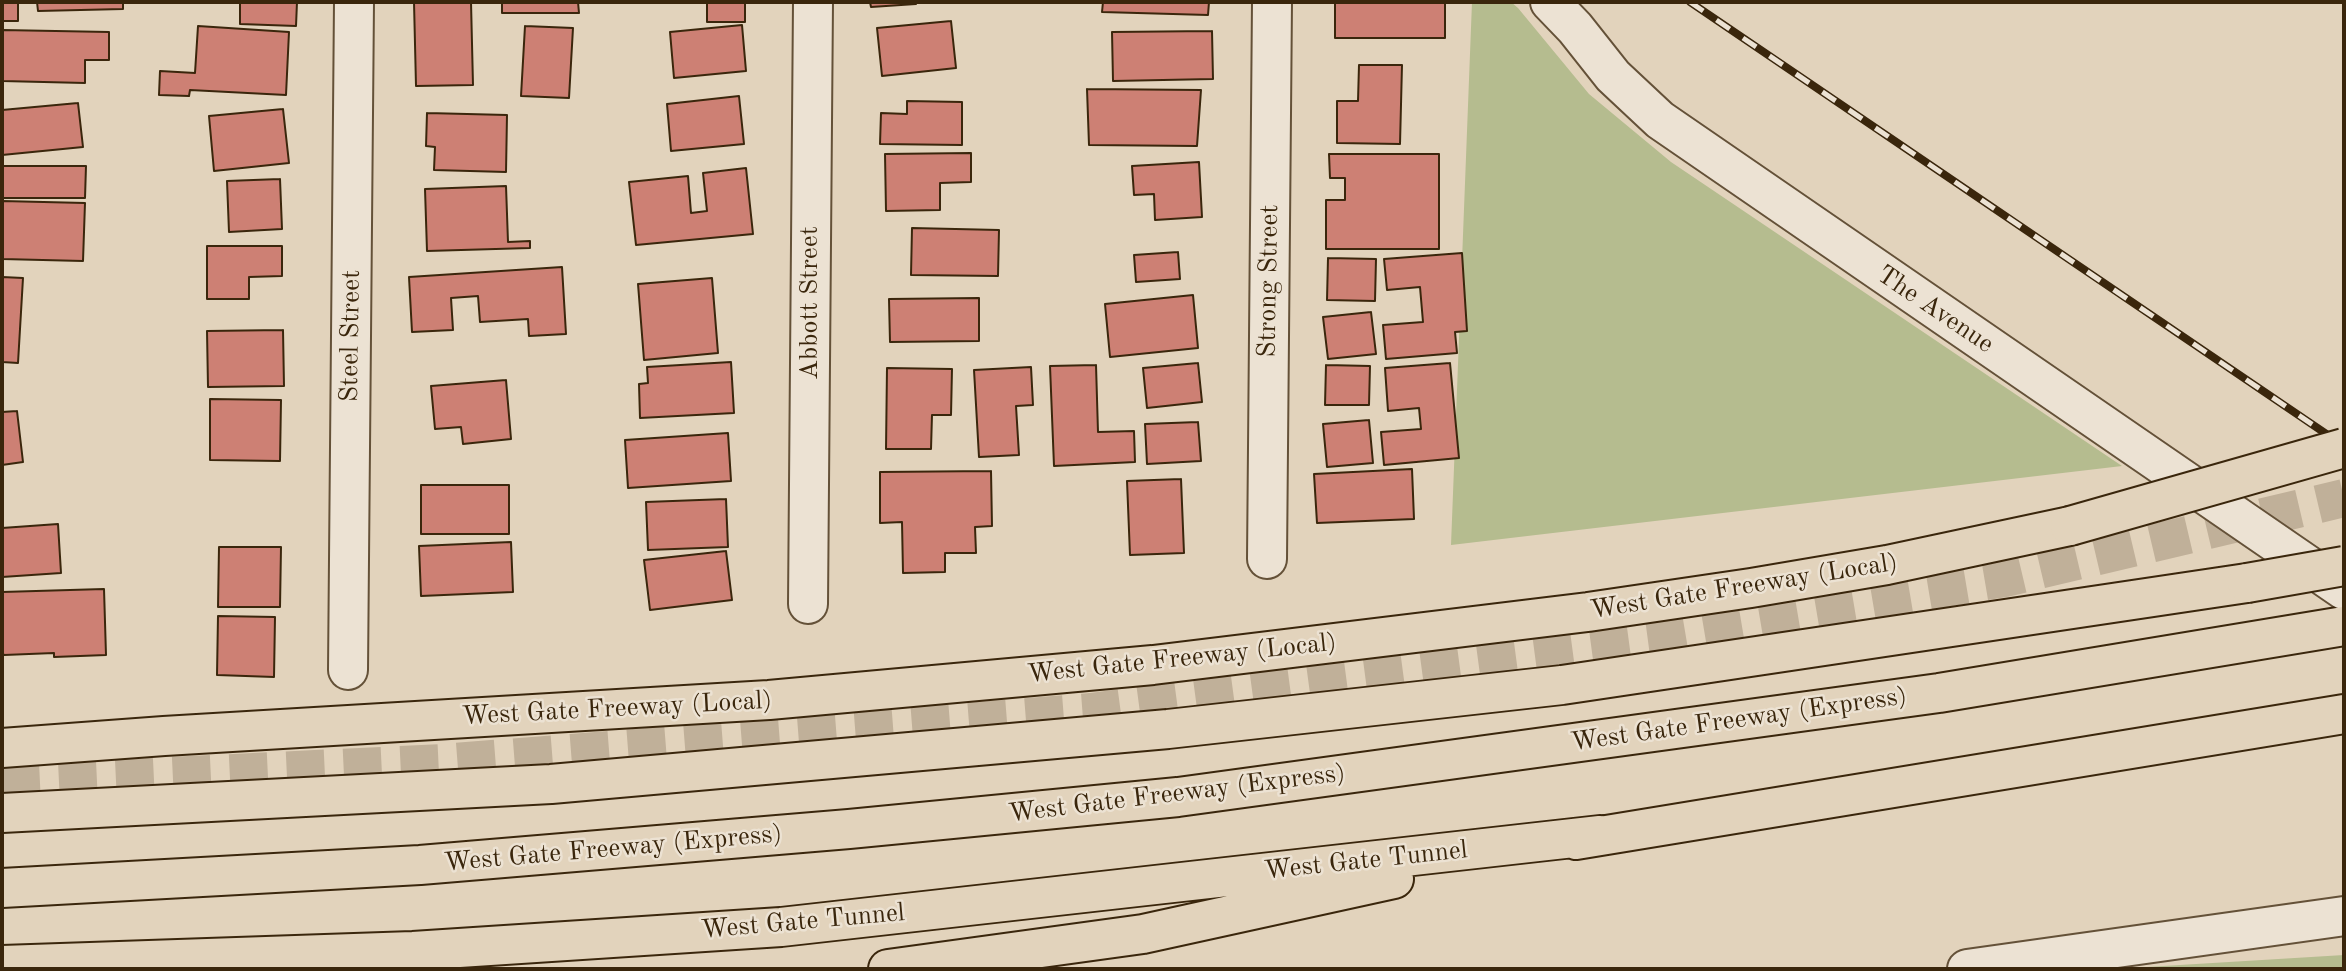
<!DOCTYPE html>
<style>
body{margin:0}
#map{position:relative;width:2346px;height:971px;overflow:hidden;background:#e2d3bc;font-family:"Old Standard TT",serif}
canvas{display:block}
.frame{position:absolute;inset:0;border:4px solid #3a260c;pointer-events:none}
</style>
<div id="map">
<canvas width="2346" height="971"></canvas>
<div class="frame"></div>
</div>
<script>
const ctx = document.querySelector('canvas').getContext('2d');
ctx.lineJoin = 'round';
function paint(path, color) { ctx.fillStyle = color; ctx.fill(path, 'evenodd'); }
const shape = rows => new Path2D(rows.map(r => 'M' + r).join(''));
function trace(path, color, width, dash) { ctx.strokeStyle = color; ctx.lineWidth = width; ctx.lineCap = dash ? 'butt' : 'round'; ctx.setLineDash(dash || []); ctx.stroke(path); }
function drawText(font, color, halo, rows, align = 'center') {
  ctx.font = font + ' "Old Standard TT",serif'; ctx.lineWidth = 5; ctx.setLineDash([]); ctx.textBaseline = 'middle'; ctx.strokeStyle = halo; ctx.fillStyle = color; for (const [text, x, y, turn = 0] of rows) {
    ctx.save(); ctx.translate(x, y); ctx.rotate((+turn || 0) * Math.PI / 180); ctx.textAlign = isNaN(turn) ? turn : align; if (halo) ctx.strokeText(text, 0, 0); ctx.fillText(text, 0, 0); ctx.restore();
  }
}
paint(shape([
 [1472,2,1511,2,1518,8,1589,94,1671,162,2122,466,1451,545],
 [2344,955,2344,969,2114,969]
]), '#b5bc8f');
const building = shape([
 [2,2,18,2,18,21,2,21,2,2],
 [37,2,123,2,123,9,38,11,37,2],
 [240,2,297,2,296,26,240,24,240,2],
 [414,2,471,2,473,85,416,86,414,2],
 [502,2,578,2,579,13,502,13,502,2],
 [707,2,745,2,745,22,707,22,707,2],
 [870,2,916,2,916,4,871,7,870,2],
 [1103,2,1209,2,1208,15,1102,12,1103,2],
 [1335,2,1445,2,1445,38,1335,38,1335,2],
 [951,21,956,68,882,76,877,28,951,21],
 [742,25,746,71,674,78,670,32,742,25],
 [198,26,289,32,286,95,190,90,189,96,159,95,160,71,195,73,198,26],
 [525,26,573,28,569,98,521,96,525,26],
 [2,30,109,32,109,60,85,60,85,83,2,81,2,30],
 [1212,31,1213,79,1113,81,1112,32,1212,31],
 [1359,65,1402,65,1400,144,1337,143,1337,101,1358,101,1359,65],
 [1087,89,1201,90,1197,146,1089,145,1087,89],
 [739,96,744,144,671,151,667,104,739,96],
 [907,101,962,102,962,145,880,144,881,113,907,114,907,101],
 [78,103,83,147,2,155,2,110,78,103],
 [283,109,289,163,214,171,209,116,283,109],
 [427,113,507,115,506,172,434,170,435,147,426,146,427,113],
 [971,153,971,182,940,183,940,210,886,211,885,154,971,153],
 [1329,154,1439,154,1439,249,1326,249,1326,200,1345,200,1345,178,1330,178,1329,154],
 [1199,162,1202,217,1155,220,1154,194,1134,195,1132,166,1199,162],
 [2,166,86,166,85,198,2,198,2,166],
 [746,168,753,234,636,245,629,182,688,176,691,213,707,211,703,173,746,168],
 [280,179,282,229,229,232,227,181,280,179],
 [506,186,508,242,530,241,530,248,427,251,425,189,506,186],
 [2,201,85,203,83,261,2,259,2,201],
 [912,228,999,230,998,276,911,275,912,228],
 [207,246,282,246,282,276,249,277,249,299,207,299,207,246],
 [1178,252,1180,279,1136,282,1134,255,1178,252],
 [1462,253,1467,331,1455,332,1457,353,1386,359,1383,325,1423,322,1420,287,1387,290,1384,259,1462,253],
 [1328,258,1376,259,1375,301,1327,300,1328,258],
 [562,267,566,334,529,336,528,319,480,322,478,296,451,298,453,330,412,332,409,277,562,267],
 [2,277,23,278,18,363,2,362,2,277],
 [712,278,718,353,644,360,638,284,712,278],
 [1193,295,1198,348,1110,357,1105,304,1193,295],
 [979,298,979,341,890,342,889,299,979,298],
 [1371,312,1376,354,1328,359,1323,317,1371,312],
 [283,330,284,386,208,387,207,331,283,330],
 [731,362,734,413,640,418,639,384,648,383,647,367,731,362],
 [1198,363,1202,402,1147,408,1143,368,1198,363],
 [1450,363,1459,458,1384,465,1381,432,1421,429,1419,408,1388,411,1385,368,1450,363],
 [1096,365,1098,432,1134,431,1135,462,1054,466,1050,366,1096,365],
 [1326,365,1370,366,1369,405,1325,405,1326,365],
 [1031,367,1033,405,1016,406,1019,455,979,457,974,370,1031,367],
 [887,368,952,369,951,415,932,415,931,449,886,449,887,368],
 [506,380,511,439,463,444,461,427,435,429,431,386,506,380],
 [210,399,281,400,280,461,210,460,210,399],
 [17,411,23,462,2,465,2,412,17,411],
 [1369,420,1373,463,1327,467,1323,424,1369,420],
 [1198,422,1201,461,1147,464,1145,424,1198,422],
 [728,433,731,481,628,488,625,440,728,433],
 [1412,469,1414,519,1317,523,1314,474,1412,469],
 [991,471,992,526,975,527,976,553,945,553,945,572,903,573,902,522,880,523,880,472,991,471],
 [1181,479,1184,553,1130,555,1127,481,1181,479],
 [421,485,509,485,509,534,421,534,421,485],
 [726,499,728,547,648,550,646,502,726,499],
 [58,524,61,573,2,577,2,528,58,524],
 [511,542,513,592,421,596,419,546,511,542],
 [219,547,281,547,280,607,218,607,219,547],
 [726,551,732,600,650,610,644,560,726,551],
 [104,589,106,655,54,657,54,653,4,655,2,652,2,592,104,589],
 [218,616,275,617,274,677,217,675,218,616]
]);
paint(building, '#cd8074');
trace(building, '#3a260c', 2);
trace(shape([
 [2,784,442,763,1091,712,1666,635,2005,578,2344,498]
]), '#c0b099', 38, [38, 19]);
const minor = shape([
 [1550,2,1575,28,1613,76,1660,120,2344,590],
 [1267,559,1272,2],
 [808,604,813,2],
 [348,670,354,2],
 [1967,969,2344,916]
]);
const highway = shape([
 [2,748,164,736,769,700,1153,665,1588,612,1751,588,1887,565,2070,526],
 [2,813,551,784,1168,729,1562,685,2247,583],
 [1576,840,2344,714],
 [2,888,420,865,849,829,1178,797,1939,693,2344,626],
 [2,965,413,951,781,927,1600,835],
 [888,969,1143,934,1394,879]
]);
trace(minor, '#645138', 42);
trace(highway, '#3a260c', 42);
trace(minor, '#ece2d3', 38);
trace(highway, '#e2d3bc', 38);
const rail = shape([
 [1690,2,2344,446]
]);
trace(rail, '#3a260c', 8);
trace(rail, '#ece2d3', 5, [16]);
const highwayBridge = shape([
 [2070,526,2344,448],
 [2247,583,2344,566]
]);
trace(highwayBridge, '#3a260c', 42, []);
trace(highwayBridge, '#e2d3bc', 38);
drawText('26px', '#3a260c', '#ece2d3', [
 ["Strong Street",1269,281,-89],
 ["Abbott Street",810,303,-90],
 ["The Avenue",1935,310,34],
 ["Steel Street",351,336,-89],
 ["West Gate Freeway (Local)",1744,587,-9],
 ["West Gate Freeway (Local)",1182,659,-6],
 ["West Gate Freeway (Local)",617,709,-3],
 ["West Gate Freeway (Express)",1739,720,-8],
 ["West Gate Freeway (Express)",1177,794,-7],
 ["West Gate Freeway (Express)",613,849,-5],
 ["West Gate Tunnel",1366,861,-6],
 ["West Gate Tunnel",803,922,-5]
]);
</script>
